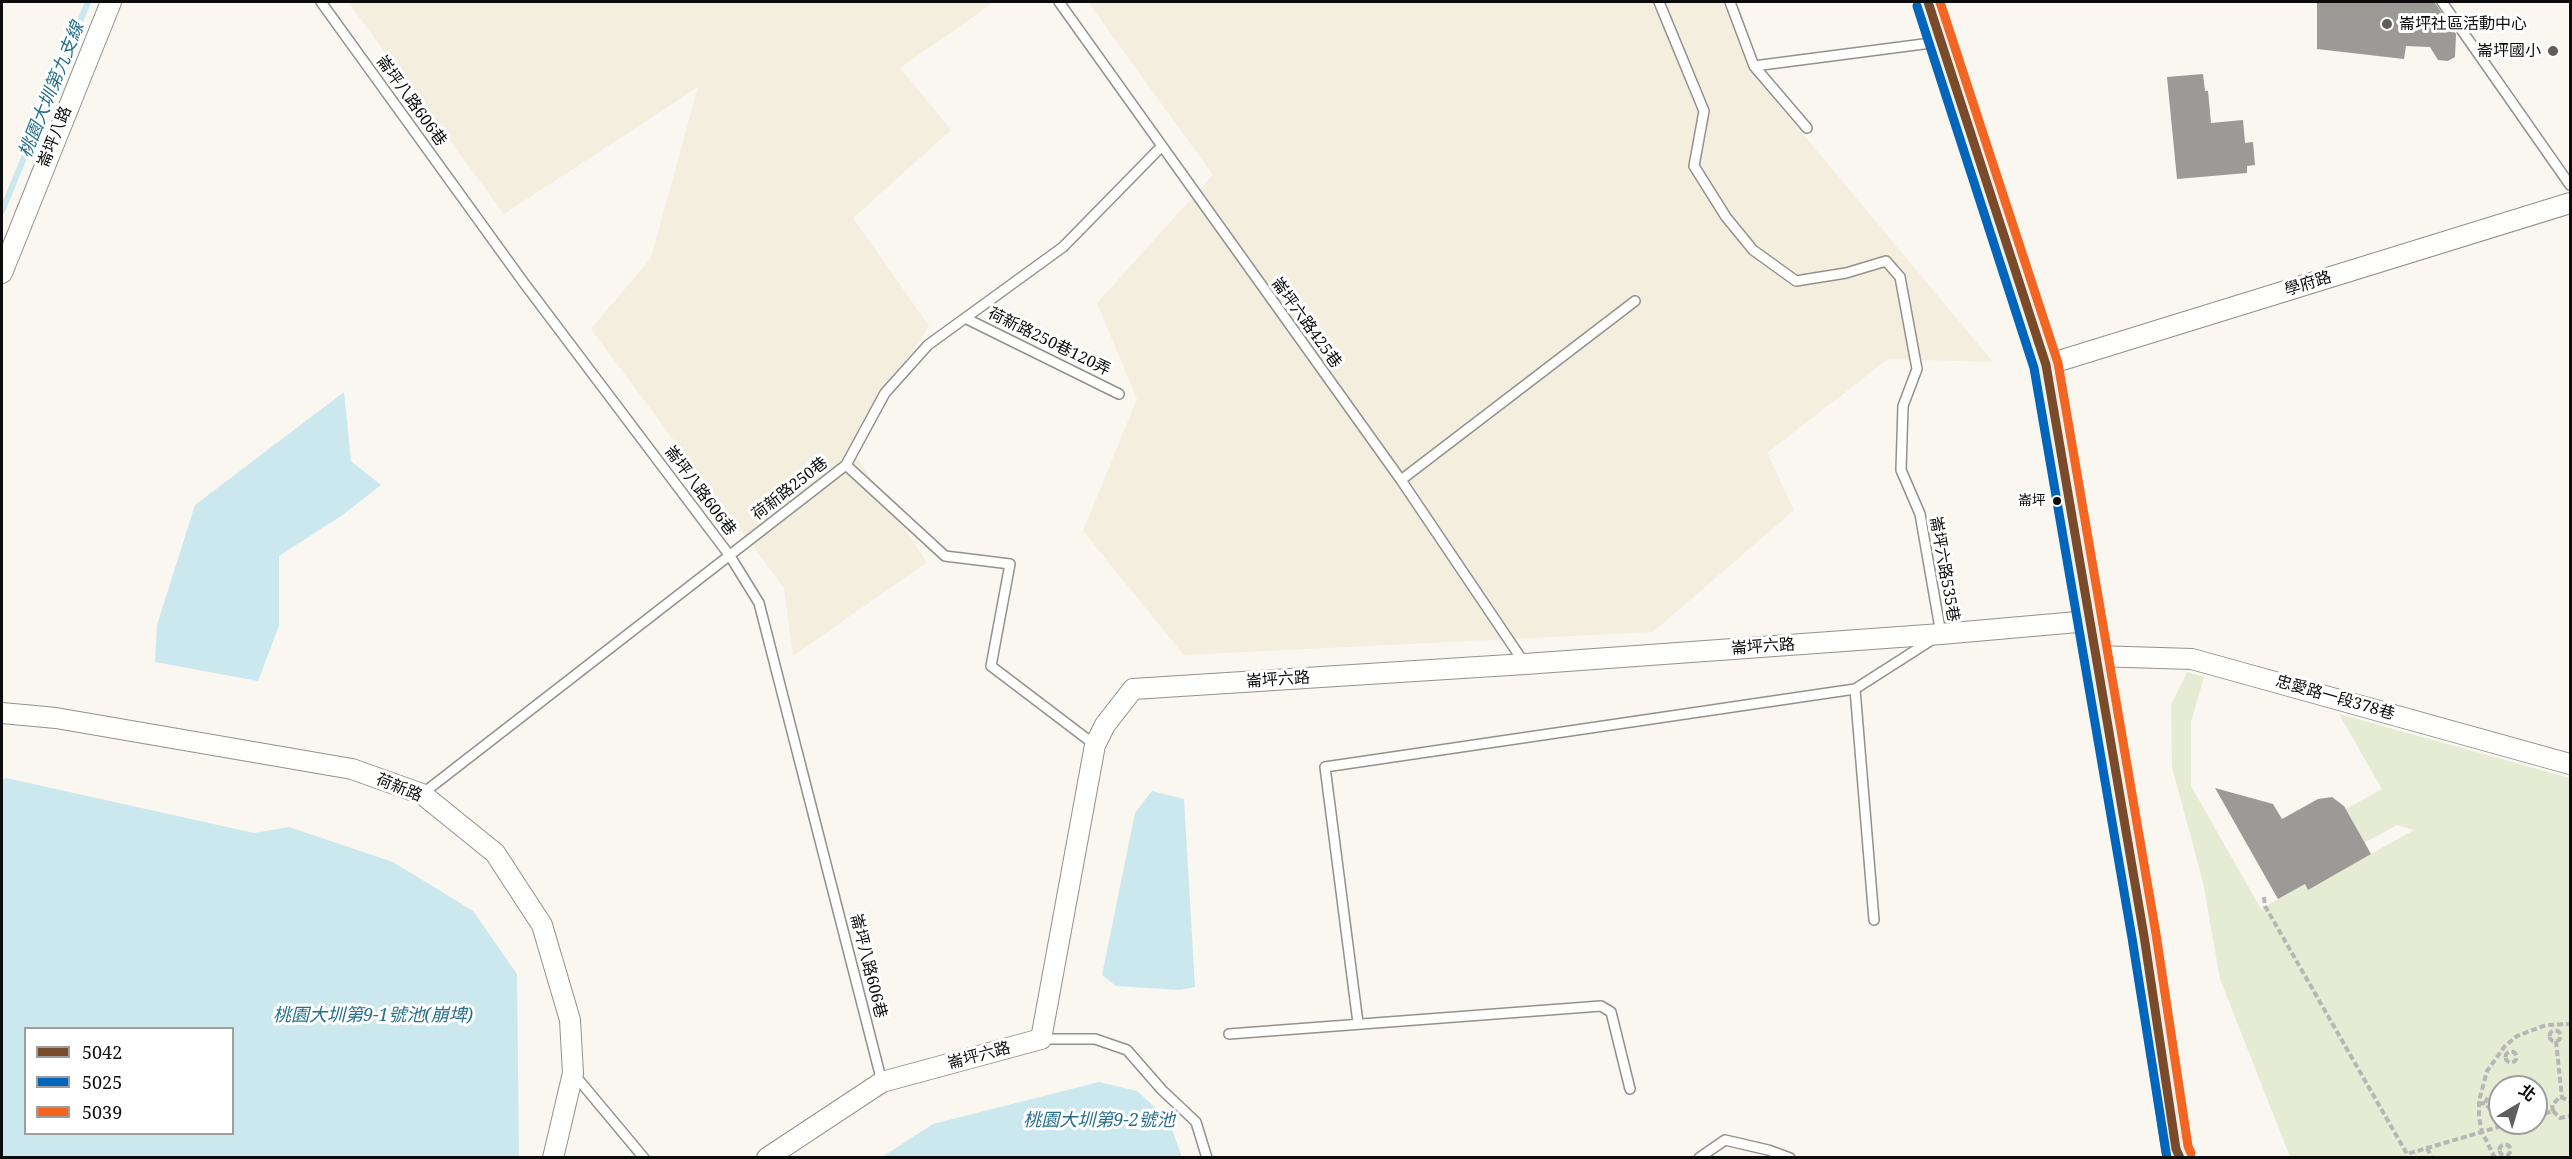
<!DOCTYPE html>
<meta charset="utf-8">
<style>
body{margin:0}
#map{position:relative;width:2572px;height:1159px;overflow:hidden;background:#faf6f0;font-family:"Noto Serif","Noto Sans TC",serif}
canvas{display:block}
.frame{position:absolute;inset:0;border:3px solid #0c0c0c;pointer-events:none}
.legend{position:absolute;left:24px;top:1027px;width:210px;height:108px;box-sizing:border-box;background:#fff;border:2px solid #9e9e9e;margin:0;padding:8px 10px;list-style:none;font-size:18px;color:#0c0c0c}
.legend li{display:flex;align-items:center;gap:12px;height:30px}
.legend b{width:30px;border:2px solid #9e9e9e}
.north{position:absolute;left:2488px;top:1075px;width:60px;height:60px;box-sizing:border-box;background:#fff;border:2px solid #9e9e9e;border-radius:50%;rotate:38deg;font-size:16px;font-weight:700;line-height:24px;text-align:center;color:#0c0c0c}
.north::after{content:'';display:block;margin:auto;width:21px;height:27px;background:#5f5e5c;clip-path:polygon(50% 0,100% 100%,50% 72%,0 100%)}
</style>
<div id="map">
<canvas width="2572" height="1159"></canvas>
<div class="frame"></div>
<ul class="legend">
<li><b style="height:8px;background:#7a4b2a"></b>5042</li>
<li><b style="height:8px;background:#0065bd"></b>5025</li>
<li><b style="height:8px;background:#f26522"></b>5039</li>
</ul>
<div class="north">北</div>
</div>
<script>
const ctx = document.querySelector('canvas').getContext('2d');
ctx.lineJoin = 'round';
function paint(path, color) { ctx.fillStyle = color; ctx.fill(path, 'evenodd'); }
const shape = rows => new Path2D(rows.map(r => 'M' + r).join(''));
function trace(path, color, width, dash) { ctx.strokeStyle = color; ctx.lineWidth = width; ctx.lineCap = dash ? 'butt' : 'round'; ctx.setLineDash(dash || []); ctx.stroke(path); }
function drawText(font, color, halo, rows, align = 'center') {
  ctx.font = font + ' "Noto Serif","Noto Sans TC",serif'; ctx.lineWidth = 6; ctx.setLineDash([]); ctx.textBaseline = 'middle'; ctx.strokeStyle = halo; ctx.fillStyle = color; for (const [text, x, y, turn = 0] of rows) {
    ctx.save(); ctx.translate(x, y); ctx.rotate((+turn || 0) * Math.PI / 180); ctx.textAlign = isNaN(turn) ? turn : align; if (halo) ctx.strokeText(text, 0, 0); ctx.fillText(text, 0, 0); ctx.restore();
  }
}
paint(shape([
 [348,2,994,2,900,68,951,130,853,218,929,326,849,446,927,562,793,656,784,588,591,329,651,258,698,87,504,214],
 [1088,2,1723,2,1776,102,1993,362,1888,359,1767,453,1794,510,1653,632,1184,655,1083,531,1137,399,1097,303,1213,175]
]), '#f4eede');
paint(shape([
 [2187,672,2204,677,2191,722,2191,786,2261,909,2305,884,2308,889,2414,830,2397,825,2364,843,2346,809,2382,789,2339,714,2570,778,2570,1157,2290,1157,2220,979,2203,882,2172,767,2171,705],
 [2500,1087,2536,1087,2536,1123,2500,1123]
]), '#e6ecd3');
paint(shape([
 [344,392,351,461,381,485,344,514,279,556,279,626,258,681,155,662,157,625,195,505],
 [6,778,254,833,289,827,393,862,473,911,517,974,519,1157,2,1157,2,780],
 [26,1028,232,1028,232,1134,26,1134],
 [1152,791,1184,799,1195,987,1180,990,1116,986,1102,975,1135,813],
 [1099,1082,1137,1091,1168,1119,1182,1157,882,1157,933,1124]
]), '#cce8ef');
trace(shape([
 [2,211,88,2]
]), '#cce8ef', 6);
paint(shape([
 [2317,2,2435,3,2456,34,2455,57,2448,61,2438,60,2430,47,2406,46,2404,59,2317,49],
 [2203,74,2205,91,2208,91,2211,123,2243,120,2245,143,2253,142,2255,165,2247,166,2247,173,2177,179,2167,77],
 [2215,788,2273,804,2282,819,2318,799,2332,797,2344,806,2371,854,2308,890,2305,884,2278,899]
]), '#9c9a96');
const lane = shape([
 [321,2,524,283,730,556,759,603,882,1082],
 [1059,2,1401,480,1525,664],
 [1730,2,1754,66,1939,42],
 [2442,2,2570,185],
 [1754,66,1807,128],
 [965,318,1119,394],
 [846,465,945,556,1010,564,991,666,1095,745],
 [1401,480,1635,301],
 [1855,689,1874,920],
 [422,794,846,465,885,393,928,345,1063,247,1162,146],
 [1358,1023,1325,767,1855,689,1941,634,1920,514,1901,470,1903,406,1917,369,1900,277,1886,261,1846,273,1796,281,1753,250,1726,217,1694,166,1704,111,1659,2],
 [1229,1034,1601,1006,1611,1012,1630,1089],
 [1041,1039,1095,1039,1127,1050,1162,1090,1196,1122,1207,1158],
 [573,1073,644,1158],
 [1699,1158,1725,1140,1768,1150,1790,1158]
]);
const street = shape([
 [2,273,111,2],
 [2046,365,2570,203],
 [2095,656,2192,659,2570,764],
 [2,713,56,718,352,769,422,794,495,853,542,925,570,1020,573,1073,553,1158],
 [767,1158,882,1082,1041,1039,1095,745,1105,725,1133,689,1525,664,1941,634,2089,621]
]);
const secondary = shape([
 [1928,2,2046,365,2144,936,2176,1149,2180,1158]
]);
trace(lane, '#93918f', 12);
trace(street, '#93918f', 22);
trace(secondary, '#8a8885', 30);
trace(shape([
 [2264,897,2265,906,2407,1154,2512,1123],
 '2549.5 1036a5.5 5.5 0 1 1 11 0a5.5 5.5 0 1 1-11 0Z',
 [2556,1041,2562,1098],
 '2505.5 1057a5.5 5.5 0 1 1 11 0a5.5 5.5 0 1 1-11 0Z',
 [2479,1104,2485,1103,2490,1109,2493,1108,2497,1102,2492,1097,2488,1097,2485,1103],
 [2553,1111,2552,1105,2560,1097,2570,1101],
 [2553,1111,2560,1118,2570,1116],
 [2536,1116,2553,1111],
 '2499.5 1150a5.5 5.5 0 1 1 11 0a5.5 5.5 0 1 1-11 0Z',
 [2427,1148,2432,1158],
 [2495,1158,2482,1132,2479,1117,2479,1101,2487,1071,2505,1046,2517,1036,2546,1025,2570,1024]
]), '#b7b6b5', 4, [6, 3]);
trace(lane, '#fefefd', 9);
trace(street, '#fefefd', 20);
trace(secondary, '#f3f0e9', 27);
trace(shape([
 [1928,2,2046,365,2144,936,2176,1149,2180,1158]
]), '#7a4b2a', 9);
trace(shape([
 [1917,6,2034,368,2132,938,2167,1158]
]), '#0065bd', 9);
trace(shape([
 [1940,2,2058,363,2156,934,2188,1146,2191,1153]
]), '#f26522', 9);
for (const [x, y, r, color] of [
 [2387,24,6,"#5f5e5c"],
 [2553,51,6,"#5f5e5c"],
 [2057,501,5,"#0c0c0c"]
]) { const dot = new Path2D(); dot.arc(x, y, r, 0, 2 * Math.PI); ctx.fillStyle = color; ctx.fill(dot); trace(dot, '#fff', 2); }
drawText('14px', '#0c0c0c', '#fff', [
 ["崙坪",2046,501]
], 'right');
drawText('16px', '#0c0c0c', '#fff', [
 ["崙坪社區活動中心",2399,24],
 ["崙坪國小",2541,51,"right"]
], 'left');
drawText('16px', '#0c0c0c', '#fff', [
 ["崙坪八路606巷",411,101,54],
 ["崙坪八路",55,137,-68],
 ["學府路",2308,284,-17],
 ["崙坪六路425巷",1306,323,54],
 ["荷新路250巷120弄",1049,342,26],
 ["荷新路250巷",790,489,-38],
 ["崙坪八路606巷",700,491,53],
 ["崙坪六路535巷",1944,569,80],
 ["崙坪六路",1763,647,-4],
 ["崙坪六路",1278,680,-4],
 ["忠愛路一段378巷",2335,698,16],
 ["荷新路",399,788,22],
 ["崙坪八路606巷",868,966,76],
 ["崙坪六路",979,1056,-15]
]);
drawText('italic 18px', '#26708d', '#fff', [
 ["桃園大圳第九支線",52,90,-68],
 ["桃園大圳第9-1號池(崩埤)",373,1016],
 ["桃園大圳第9-2號池",1099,1121]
]);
</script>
